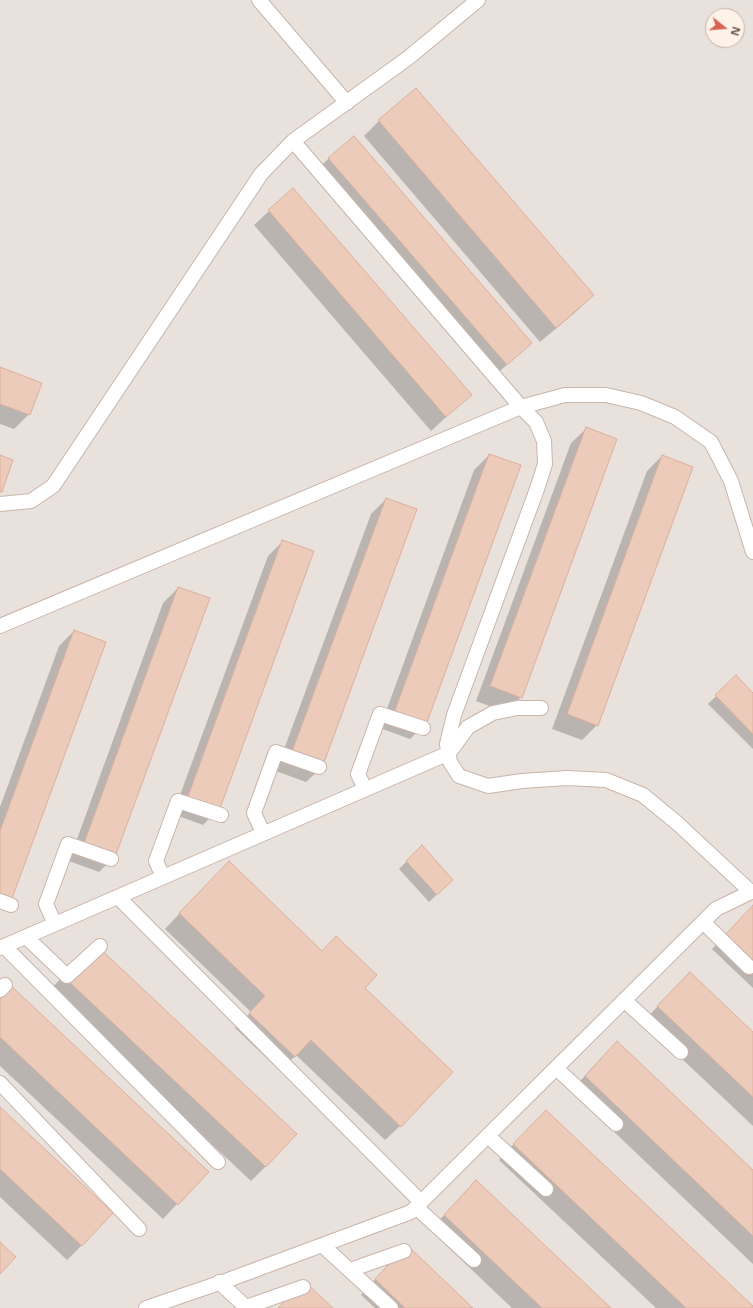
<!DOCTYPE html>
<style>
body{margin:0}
#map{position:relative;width:753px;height:1308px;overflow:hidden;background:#f9eee1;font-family:"Open Sans",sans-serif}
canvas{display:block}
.north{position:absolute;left:705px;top:8px;width:40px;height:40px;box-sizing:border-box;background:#fdf2e7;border:1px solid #c4b3a9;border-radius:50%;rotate:107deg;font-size:11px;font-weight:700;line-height:16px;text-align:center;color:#6e544b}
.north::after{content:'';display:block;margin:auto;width:14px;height:18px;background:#d96351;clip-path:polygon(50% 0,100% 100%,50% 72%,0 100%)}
</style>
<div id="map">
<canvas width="753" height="1308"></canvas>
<div class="north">N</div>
</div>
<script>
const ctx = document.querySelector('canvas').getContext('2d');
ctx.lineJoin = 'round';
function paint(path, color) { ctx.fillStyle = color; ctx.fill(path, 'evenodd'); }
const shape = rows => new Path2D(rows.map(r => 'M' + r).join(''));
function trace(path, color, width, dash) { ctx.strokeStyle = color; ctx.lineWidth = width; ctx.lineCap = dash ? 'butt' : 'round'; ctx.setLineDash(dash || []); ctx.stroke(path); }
paint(shape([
 [0,0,753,0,753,1308,0,1308],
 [713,16,737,16,737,40,713,40]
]), '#e9e1dc');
paint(shape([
 [416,89,592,295,578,310,540,342,364,136,379,121],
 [329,158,531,343,491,379,314,173],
 [293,189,470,395,431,431,254,225],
 [0,368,29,414,14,429,0,424],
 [586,429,521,697,506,712,476,701,571,443],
 [489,455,425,724,410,739,380,728,474,470],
 [662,456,597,725,582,740,552,729,647,471],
 [386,499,321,768,306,782,276,771,371,514],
 [283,541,218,810,203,825,173,814,268,556],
 [178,588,114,857,99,872,69,861,163,603],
 [74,631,10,900,0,910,0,807,59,646],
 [736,677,753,694,753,749,708,704],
 [407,861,444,888,429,902,399,869],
 [214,877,322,952,364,988,400,1126,385,1140,296,1055,280,1071,235,1028,251,1012,165,929],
 [753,906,753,988,712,949],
 [79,959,266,1166,251,1181,49,991],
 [0,988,177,1204,163,1219,0,1066],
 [675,988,753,1033,753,1126,643,1022],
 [602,1057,753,1171,753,1264,571,1091],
 [0,1108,82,1245,67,1260,0,1197],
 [531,1126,753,1307,753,1308,656,1308,499,1160],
 [462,1196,610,1308,512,1308,430,1230],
 [392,1261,472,1308,375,1308,361,1295]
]), '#0003');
const building = shape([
 [416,88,594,295,556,328,378,120,416,88],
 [354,136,532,343,507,365,328,158,354,136],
 [293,188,472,395,446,417,268,210,293,188],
 [0,367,42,383,30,415,0,404,0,367],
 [586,427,617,439,522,698,490,686,586,427],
 [489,454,521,465,426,725,394,713,489,454],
 [0,455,13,460,2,492,0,492,0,455],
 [662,455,693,467,598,726,567,714,662,455],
 [386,498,417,509,322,768,290,757,386,498],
 [282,540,314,551,219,811,187,799,282,540],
 [178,587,210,598,115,857,83,846,178,587],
 [74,630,106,642,11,901,0,897,0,831,74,630],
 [736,675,753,693,753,734,715,695,736,675],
 [422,845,453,880,437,895,406,861,422,845],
 [229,861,322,951,336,936,377,975,365,988,453,1072,401,1127,311,1040,295,1057,249,1013,265,996,179,913,229,861],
 [753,905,753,960,726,934,753,905],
 [94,943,297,1134,266,1167,63,976,94,943],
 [690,972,753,1032,753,1097,657,1006,690,972],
 [6,981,209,1172,178,1205,0,1037,0,987,6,981],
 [617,1041,753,1170,753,1236,585,1076,617,1041],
 [0,1107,113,1213,82,1246,0,1169,0,1107],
 [546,1110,753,1306,753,1308,686,1308,513,1144,546,1110],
 [476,1180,611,1308,542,1308,444,1215,476,1180],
 [0,1242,16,1257,0,1274,0,1242],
 [407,1245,473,1308,405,1308,375,1279,407,1245],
 [304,1281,333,1308,278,1308,304,1281]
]);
paint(building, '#eccbbb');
trace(building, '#ddb09d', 1);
const lane = shape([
 [259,0,347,103],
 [293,141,521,407,536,422,544,441,545,464,537,489,454,715,447,744,450,762,459,776,488,786,522,781,567,778,606,780,643,795,677,823,751,892],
 [0,504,31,501,53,486,261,174,293,141,408,58,478,0],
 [0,626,521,407,565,395,606,395,641,403,675,417,711,442,731,481,753,552],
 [365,789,358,774,380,714,423,728],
 [263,833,254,813,276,752,319,767],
 [163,877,156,861,178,801,221,815],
 [118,897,421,1202],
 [0,901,11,905],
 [703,922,749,967],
 [55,924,46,904,68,844,111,859],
 [26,937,67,976,100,946],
 [4,946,218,1162],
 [0,948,449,753,468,727,493,713,517,708,541,708],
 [0,990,5,985],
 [624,1000,681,1052],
 [556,1068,616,1124],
 [0,1083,139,1229],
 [488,1136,546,1189],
 [416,1207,474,1260],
 [322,1245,391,1308],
 [350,1270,404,1251],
 [219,1282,247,1308],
 [246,1307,303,1287],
 [146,1308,228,1280,411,1212,703,922,716,909,753,891]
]);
trace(lane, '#c9b5aa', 16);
trace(lane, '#fff', 14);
</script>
